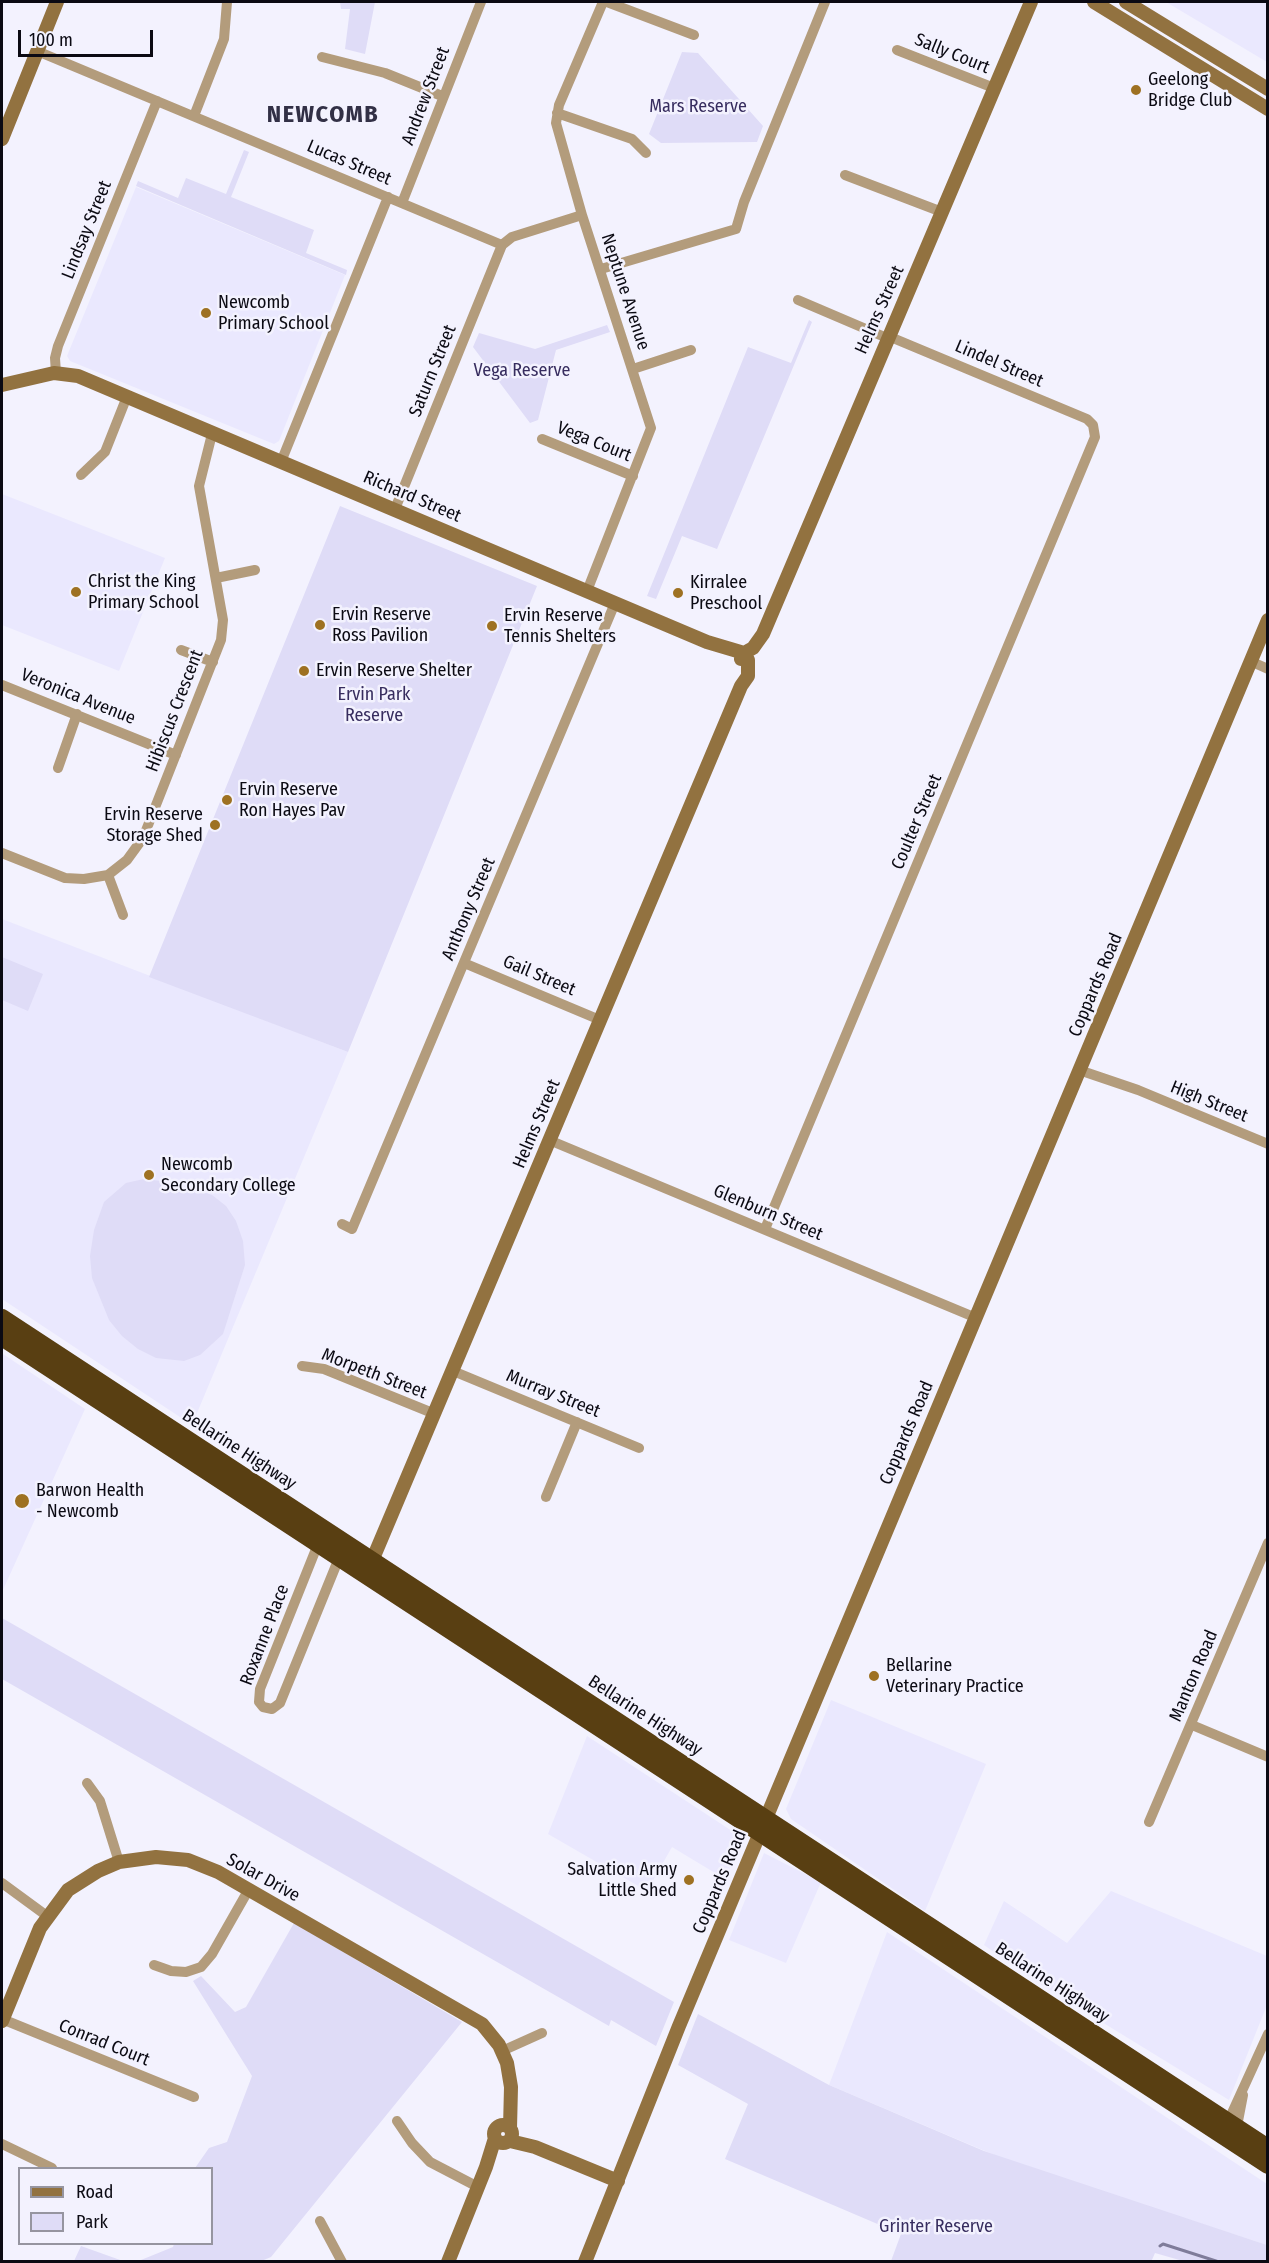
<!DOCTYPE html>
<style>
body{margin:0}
#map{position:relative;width:1269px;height:2263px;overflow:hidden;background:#f3f2fe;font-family:"Fira Sans Condensed",sans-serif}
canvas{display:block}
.frame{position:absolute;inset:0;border:3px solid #0b0a13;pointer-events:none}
.legend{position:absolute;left:18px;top:2167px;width:195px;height:78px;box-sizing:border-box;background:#f3f2fe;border:2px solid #9695a0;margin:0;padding:8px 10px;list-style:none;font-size:18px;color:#0b0a13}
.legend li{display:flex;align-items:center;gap:12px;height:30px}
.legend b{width:30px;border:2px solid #9695a0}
.scale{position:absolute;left:18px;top:30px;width:135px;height:27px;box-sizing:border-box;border:3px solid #0b0a13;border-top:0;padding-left:8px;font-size:18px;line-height:21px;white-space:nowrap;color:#0b0a13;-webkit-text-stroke:4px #f3f2fe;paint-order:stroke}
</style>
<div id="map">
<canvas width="1269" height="2263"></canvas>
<div class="frame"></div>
<ul class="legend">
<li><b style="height:8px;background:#927240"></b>Road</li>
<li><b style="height:16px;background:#dfdcf7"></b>Park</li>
</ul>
<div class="scale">100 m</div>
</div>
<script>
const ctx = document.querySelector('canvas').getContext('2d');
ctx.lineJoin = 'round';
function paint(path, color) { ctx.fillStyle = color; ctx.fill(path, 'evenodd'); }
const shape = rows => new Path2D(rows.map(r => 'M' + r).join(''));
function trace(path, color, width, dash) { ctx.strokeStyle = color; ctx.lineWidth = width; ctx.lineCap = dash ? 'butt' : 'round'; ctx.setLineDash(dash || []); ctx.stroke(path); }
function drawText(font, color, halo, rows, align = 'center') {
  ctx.font = font + ' "Fira Sans Condensed",sans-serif'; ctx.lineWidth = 5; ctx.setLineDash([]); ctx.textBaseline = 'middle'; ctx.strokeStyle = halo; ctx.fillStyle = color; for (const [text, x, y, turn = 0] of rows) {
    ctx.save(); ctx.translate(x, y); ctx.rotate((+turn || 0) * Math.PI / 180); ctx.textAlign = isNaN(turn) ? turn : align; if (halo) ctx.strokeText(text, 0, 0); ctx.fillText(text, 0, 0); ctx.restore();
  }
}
paint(shape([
 [1166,2,1267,2,1267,62],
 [136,187,345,275,279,441,274,444,70,361,67,356],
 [2,494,165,558,119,671,2,625],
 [2,919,348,1052,192,1425,2,1299],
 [3,1354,85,1409,2,1592,2,1359],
 [831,1700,986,1764,925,1911,791,1819,786,1809],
 [587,1736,735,1833,741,1843,725,1879,672,1847,647,1891,548,1834],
 [764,1853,821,1882,786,1963,729,1940],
 [1111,1891,1267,1956,1267,2005,1229,2100,1035,1981,984,1945,1004,1901,1067,1943],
 [887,1932,1267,2184,1267,2245,1011,2162,829,2085]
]), '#eae8fe');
paint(shape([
 [340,2,375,2,365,54,345,49,350,9,341,9],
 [682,52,698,53,763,126,757,142,661,143,649,134],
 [244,150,249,152,231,197,314,230,306,253,347,270,346,275,136,186,138,181,178,198,186,178,226,194],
 [809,320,812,322,717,549,682,536,656,599,647,596,748,347,791,363],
 [607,325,610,332,556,350,538,420,530,423,473,347,479,333,535,349],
 [340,506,537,586,348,1052,149,977],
 [2,957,43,974,28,1011,2,1000],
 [144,1179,177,1183,212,1195,226,1206,236,1221,243,1241,245,1265,223,1334,200,1355,184,1361,156,1358,138,1349,122,1336,109,1320,92,1278,90,1256,94,1230,104,1202,126,1183],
 [2,1618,674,2002,656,2046,611,2020,609,2026,2,1679],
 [294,1923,462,2022,271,2257,259,2262,136,2262,173,2247,174,2244,212,2244,212,2168,195,2168,209,2148,227,2142,252,2076,193,1981,201,1976,235,2012,246,2007],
 [698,2014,829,2085,984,2151,1267,2245,1267,2261,1183,2261,1155,2253,1151,2262,891,2261,901,2234,725,2159,748,2104,678,2065],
 [81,2246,123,2261,74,2261]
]), '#dfdcf7');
trace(shape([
 [1160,2246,1163,2244,1219,2262]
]), '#7f7c9a', 3);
trace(shape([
 [607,2,694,35],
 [897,50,994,88],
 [37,51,502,245,512,237,582,215],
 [322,57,385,73,442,96],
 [557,113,632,139,646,153],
 [194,116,224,39,227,2],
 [845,175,942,212],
 [402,203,481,2],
 [601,269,736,229,744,202,825,2],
 [798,300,887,338],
 [633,369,691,350],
 [56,373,55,358,58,346,157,101],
 [542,439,633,476],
 [281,462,388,197],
 [81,475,105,452,126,399],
 [395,509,502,245],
 [216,578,255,570],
 [587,591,651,428,582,215,556,123,559,105,603,2],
 [181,650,213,662],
 [1250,661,1268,669],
 [2,685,176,755],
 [58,768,77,714],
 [2,853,65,878,84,879,108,875,127,860,143,838,221,640,223,620,199,486,212,434],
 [108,875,123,915],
 [464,963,600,1020],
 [1079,1070,1138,1090,1268,1144],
 [549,1140,974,1317],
 [342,1224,352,1229,615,603],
 [765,1229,1095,437,1093,425,1087,419,888,336],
 [302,1366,324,1369,435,1414],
 [453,1371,639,1448],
 [546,1497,577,1422],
 [318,1544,260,1689,259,1702,263,1707,272,1709,280,1703,339,1558],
 [1192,1725,1268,1757],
 [87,1783,100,1801,119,1862],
 [1149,1822,1268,1543],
 [2,1883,47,1916],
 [154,1965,171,1971,186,1972,201,1967,212,1954,249,1889],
 [2,2019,194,2097],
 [502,2051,542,2033],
 [397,2121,412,2143,430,2162,478,2187],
 [1226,2126,1268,2034],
 [1232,2131,1238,2121,1243,2095],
 [2,2144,52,2168],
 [320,2221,342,2262]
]), '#b39c7c', 10);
trace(shape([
 [1094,2,1268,109],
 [1126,2,1268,89],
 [2,139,57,2],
 [2,385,54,373,78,376,707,642,744,653],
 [741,659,744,653,753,648,763,634,1031,2],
 [369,1568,741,686,748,676,748,660,744,653],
 [2,2021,40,1928,68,1890,98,1871,119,1862,156,1857,188,1860,218,1872,482,2024,499,2045,507,2063,511,2087,510,2128],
 '494 2134a9 9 0 1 1 18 0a9 9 0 1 1-18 0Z',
 [510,2141,535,2147,618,2181],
 [448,2262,486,2167,495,2138],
 [585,2262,679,2026,1268,620]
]), '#927240', 14);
trace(shape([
 [2,1318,1268,2148],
 [2,1337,1268,2165]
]), '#593f12', 18);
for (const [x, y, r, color] of [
 [1136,90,6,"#9e7122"],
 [206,313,6,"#9e7122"],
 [76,592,6,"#9e7122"],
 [678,593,6,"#9e7122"],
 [320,625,6,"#9e7122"],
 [492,626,6,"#9e7122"],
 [304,671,6,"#9e7122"],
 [227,800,6,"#9e7122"],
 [215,825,6,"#9e7122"],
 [149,1175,6,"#9e7122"],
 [22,1501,8,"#9e7122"],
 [874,1676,6,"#9e7122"],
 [689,1880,6,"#9e7122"]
]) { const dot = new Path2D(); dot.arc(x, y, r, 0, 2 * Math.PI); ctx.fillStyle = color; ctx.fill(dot); trace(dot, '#f3f2fe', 2); }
drawText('18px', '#0b0a13', '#f3f2fe', [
 ["Sally Court",952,54,22],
 ["Andrew Street",426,96,-69],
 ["Lucas Street",349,163,23],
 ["Lindsay Street",87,230,-68],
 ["Neptune Avenue",625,292,72],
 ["Helms Street",880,310,-66],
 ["Lindel Street",999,364,23],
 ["Saturn Street",433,371,-68],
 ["Vega Court",594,442,22],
 ["Richard Street",412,497,23],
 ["Veronica Avenue",78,697,22],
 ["Hibiscus Crescent",175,711,-69],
 ["Coulter Street",917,822,-67],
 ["Anthony Street",469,909,-67],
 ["Gail Street",539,976,23],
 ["Coppards Road",1096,985,-67],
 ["High Street",1209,1102,22],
 ["Helms Street",537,1124,-67],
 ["Glenburn Street",768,1213,23],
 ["Morpeth Street",374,1374,21],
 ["Murray Street",553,1394,22],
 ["Coppards Road",907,1433,-67],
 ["Bellarine Highway",239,1450,33],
 ["Roxanne Place",265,1635,-69],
 ["Manton Road",1194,1676,-67],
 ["Bellarine Highway",645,1716,33],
 ["Solar Drive",263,1878,29],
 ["Coppards Road",720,1882,-67],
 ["Bellarine Highway",1052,1983,33],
 ["Conrad Court",104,2043,22]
]);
drawText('18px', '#0b0a13', '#f3f2fe', [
 ["Geelong",1148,80],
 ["Bridge Club",1148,101],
 ["Newcomb",218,303],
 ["Primary School",218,324],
 ["Christ the King",88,582],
 ["Primary School",88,603],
 ["Kirralee",690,583],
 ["Preschool",690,604],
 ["Ervin Reserve",332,615],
 ["Ross Pavilion",332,636],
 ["Ervin Reserve",504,616],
 ["Tennis Shelters",504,637],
 ["Ervin Reserve Shelter",316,671],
 ["Ervin Reserve",239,790],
 ["Ron Hayes Pav",239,811],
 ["Ervin Reserve",203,815,"right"],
 ["Storage Shed",203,836,"right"],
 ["Newcomb",161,1165],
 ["Secondary College",161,1186],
 ["Barwon Health",36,1491],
 ["- Newcomb",36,1512],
 ["Bellarine",886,1666],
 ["Veterinary Practice",886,1687],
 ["Salvation Army",677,1870,"right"],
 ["Little Shed",677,1891,"right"]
], 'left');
drawText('18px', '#372d5f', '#f3f2fe', [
 ["Mars Reserve",698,107],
 ["Vega Reserve",522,371],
 ["Ervin Park",374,695],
 ["Reserve",374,716],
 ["Grinter Reserve",936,2227]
]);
ctx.letterSpacing = '1.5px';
drawText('bold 24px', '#323046', '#f3f2fe', [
 ["NEWCOMB",323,115]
]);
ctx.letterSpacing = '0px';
</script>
